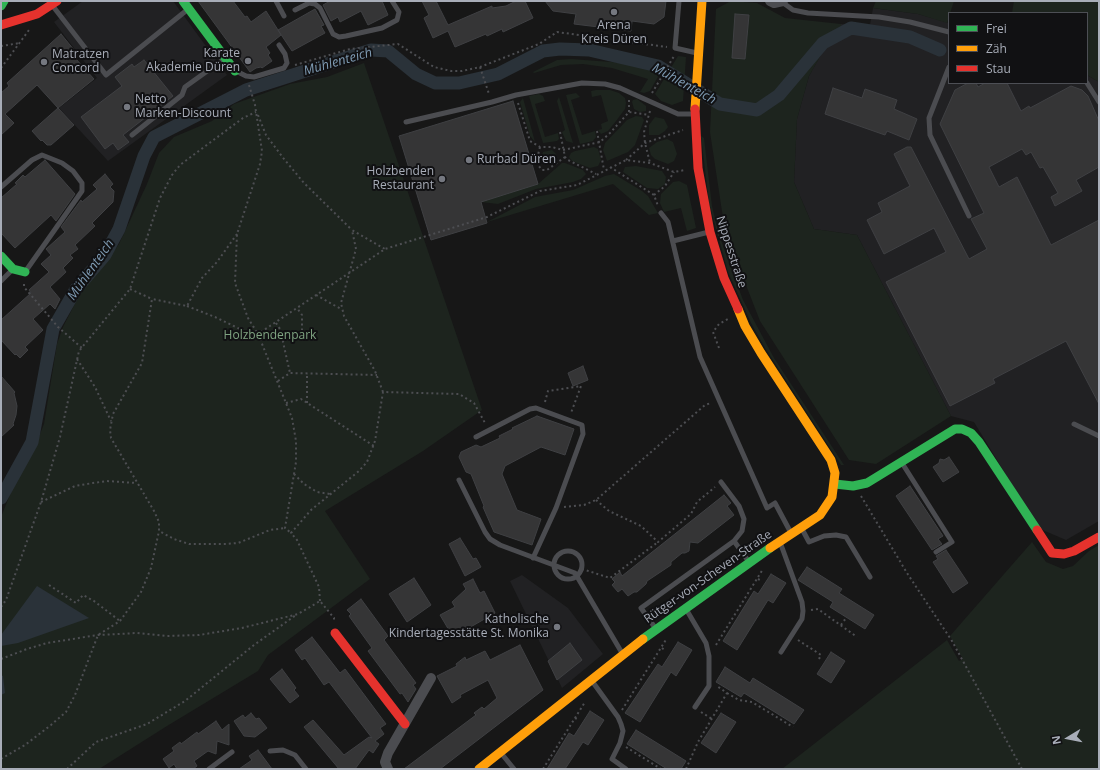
<!DOCTYPE html>
<meta charset="utf-8">
<style>
body{margin:0}
#map{position:relative;width:1100px;height:770px;overflow:hidden;background:#171717;font-family:"Open Sans",sans-serif}
canvas{display:block}
.frame{position:absolute;inset:0;border:2px solid #a8adb8;pointer-events:none}
.legend{position:absolute;left:948px;top:12px;width:140px;height:72px;box-sizing:border-box;background:#111113;border:1px solid #4d4f55;margin:0;padding:5px 7px;list-style:none;font-size:12px;color:#a8adb8}
.legend li{display:flex;align-items:center;gap:8px;height:20px}
.legend b{width:20px;border:1px solid #4d4f55}
.north{position:absolute;left:1048px;top:718px;width:40px;height:40px;-webkit-text-stroke:3px #111113;paint-order:stroke;rotate:260deg;font-size:11px;font-weight:700;line-height:16px;text-align:center;color:#a8adb8}
.north::after{content:'';display:block;margin:auto;width:14px;height:18px;background:#a8adb8;clip-path:polygon(50% 0,100% 100%,50% 72%,0 100%)}
</style>
<div id="map">
<canvas width="1100" height="770"></canvas>
<div class="frame"></div>
<ul class="legend">
<li><b style="height:5px;background:#30b455"></b>Frei</li>
<li><b style="height:5px;background:#ff9f0a"></b>Zäh</li>
<li><b style="height:5px;background:#e5322d"></b>Stau</li>
</ul>
<div class="north">N</div>
</div>
<script>
const ctx = document.querySelector('canvas').getContext('2d');
ctx.lineJoin = 'round';
function paint(path, color) { ctx.fillStyle = color; ctx.fill(path, 'evenodd'); }
const shape = rows => new Path2D(rows.map(r => 'M' + r).join(''));
function trace(path, color, width, dash) { ctx.strokeStyle = color; ctx.lineWidth = width; ctx.lineCap = dash ? 'butt' : 'round'; ctx.setLineDash(dash || []); ctx.stroke(path); }
function drawText(font, color, halo, rows, align = 'center') {
  ctx.font = font + ' "Open Sans",sans-serif'; ctx.lineWidth = 4; ctx.setLineDash([]); ctx.textBaseline = 'middle'; ctx.strokeStyle = halo; ctx.fillStyle = color; for (const [text, x, y, turn = 0] of rows) {
    ctx.save(); ctx.translate(x, y); ctx.rotate((+turn || 0) * Math.PI / 180); ctx.textAlign = isNaN(turn) ? turn : align; if (halo) ctx.strokeText(text, 0, 0); ctx.fillText(text, 0, 0); ctx.restore();
  }
}
paint(shape([
 [83,1,173,1,227,75,108,161,59,108,97,78,54,22],
 [873,8,918,14,949,23,949,83,1087,83,1087,75,1099,82,1099,521,1066,540,1038,528,974,422,951,416,857,235,814,229,794,182,797,119,809,76,828,42,841,33,841,24,870,25],
 [522,575,568,608,603,654,562,688,510,581]
]), '#212123');
paint(shape([
 [731,1,757,3,785,18,841,24,841,33,828,43,809,76,797,119,794,182,814,229,857,235,951,416,876,464,849,460,760,321,725,231,710,132,716,9],
 [876,1,954,1,947,23,918,14,873,8],
 [1014,1,1099,1,1099,82,1087,75,1087,13,1012,13],
 [678,56,686,57,683,101,672,105,661,101,655,94],
 [571,59,625,63,649,67,660,73,650,91,644,93,640,92,648,79,612,68,583,64,561,65,534,73,533,72,557,60],
 [364,63,482,410,423,451,325,511,370,579,268,655,258,671,167,726,99,769,1,769,1,517,18,475,36,444,44,424,57,344,63,327,84,286,93,275,104,265,119,244,147,184,159,153,174,137,212,121,234,104,290,84,327,77],
 [596,90,610,90,619,93,625,98,626,103,625,109,616,121,608,131,601,134,598,130,602,129,601,124,608,121,601,95,592,97,591,91],
 [576,93,580,97,571,100,582,135,595,131,596,137,593,141,580,144,566,95],
 [539,94,543,96,545,101,535,104,545,137,558,133,559,139,557,141,543,143,529,96],
 [559,97,573,143,566,141,562,132,565,130,557,101],
 [523,98,535,142,530,136,520,102],
 [637,99,646,106,646,111,640,112,634,109,632,102,633,100],
 [636,116,642,117,644,120,635,145,628,152,607,161,603,150,605,143,627,120],
 [655,117,664,119,668,127,665,131,659,135,649,135,649,125],
 [701,136,704,138,712,206,719,235,743,300,774,358,844,465,841,465,765,348,751,323,728,272,709,203],
 [667,139,673,142,677,154,674,161,668,164,655,159,651,155,649,148,657,142],
 [594,147,598,149,601,160,598,166,590,168,572,161,569,157,571,153,575,151],
 [552,150,556,154,549,163,544,165,541,159,543,152],
 [562,163,565,163,583,170,586,174,581,179,573,182,536,189,498,204,481,202,538,184],
 [636,166,662,171,666,177,665,184,658,189,647,188,623,172,625,167],
 [614,174,642,191,648,196,658,213,649,215,613,184,487,222,535,197,573,190,605,176],
 [679,181,687,185,696,228,687,231,681,208,664,212,660,203,661,194,673,182],
 [1032,542,1046,562,1063,569,1073,566,1089,551,1099,545,1099,769,782,769,947,640,959,661,963,659,950,636]
]), '#1d241e');
paint(shape([
 [37,586,89,618,18,643,1,646,1,635],
 [1,675,3,676,5,693,1,695]
]), '#2a3239');
trace(shape([
 [1,498,32,442,53,329,76,289,105,255,119,229,144,156,154,137,246,90,371,50,388,51,416,74,435,83,459,83,498,74,543,51,560,49,589,50,658,66,720,104,757,110,779,95,823,43,851,28,910,37,940,50]
]), '#2a3239', 13);
const building = shape([
 [198,1,233,1,245,17,247,16,251,22,266,11,278,30,315,9,324,25,321,26,325,33,292,51,278,30,281,35,266,47,270,53,268,55,272,61,262,68,261,67,256,68,250,72,198,1],
 [330,1,382,1,388,15,368,25,361,11,340,22,338,17,331,21,323,5,330,1],
 [422,1,436,1,448,25,492,6,492,8,506,6,516,1,525,1,533,18,503,32,502,29,487,36,486,34,455,47,448,31,433,38,424,18,429,15,422,1],
 [545,1,666,1,664,17,654,24,632,21,631,31,574,24,576,14,553,11,545,1],
 [735,14,749,15,745,59,732,58,735,14],
 [61,34,79,56,76,59,94,79,58,108,37,85,5,114,14,123,1,135,1,93,9,86,7,83,61,34],
 [144,60,173,96,123,135,129,142,118,150,113,143,105,149,81,117,122,86,115,77,132,64,134,67,144,60],
 [968,83,976,83,978,87,985,83,1007,83,1021,111,1029,106,1030,108,1071,86,1082,90,1088,96,1099,121,1099,167,1076,180,1082,191,1055,206,1051,197,1058,193,1043,167,1040,168,1031,152,1026,155,1022,149,989,167,999,187,1017,177,1051,245,1099,220,1099,404,1066,341,993,379,995,383,950,406,886,282,946,252,934,228,884,254,867,220,882,212,878,203,910,186,894,154,907,147,911,147,969,259,987,249,971,219,984,213,940,124,955,90,968,83],
 [833,88,862,98,865,89,897,100,894,109,917,119,909,140,887,131,885,135,825,114,833,88],
 [513,101,538,184,481,202,487,223,431,240,399,136,513,101],
 [58,108,74,125,51,145,47,145,42,140,41,141,32,131,58,108],
 [45,160,75,194,56,221,51,215,15,248,1,233,1,198,17,184,15,183,23,175,25,177,45,160],
 [105,174,113,184,110,187,114,191,113,202,92,223,95,226,75,245,78,249,70,255,73,258,63,268,66,272,50,287,60,299,55,309,50,304,33,319,43,330,25,347,28,350,20,358,16,354,15,355,1,340,1,320,31,293,29,290,49,272,41,264,51,255,46,249,65,232,61,227,81,200,82,202,97,189,93,185,105,174],
 [583,366,588,380,573,386,568,373,583,366],
 [1,376,15,392,14,393,17,406,16,415,13,424,14,425,1,437,1,376],
 [537,416,574,429,565,455,541,447,505,466,502,474,517,510,541,519,532,545,494,532,483,507,484,506,471,474,466,472,459,457,461,452,476,445,481,447,500,438,499,436,513,429,512,428,537,416],
 [949,457,959,472,943,482,933,467,939,463,940,459,944,460,949,457],
 [910,486,943,536,938,539,942,544,932,550,896,496,910,486],
 [724,495,731,503,727,506,734,515,698,543,690,542,689,551,685,553,682,553,671,562,671,565,647,581,646,584,637,592,634,592,628,596,622,589,618,592,612,585,615,582,612,579,620,572,622,576,724,495],
 [460,538,473,559,476,558,481,567,465,576,449,544,460,538],
 [946,550,968,583,953,593,933,562,938,559,936,556,946,550],
 [807,567,842,589,839,593,874,615,865,629,830,607,833,602,798,580,807,567],
 [771,574,786,583,773,603,768,600,737,650,723,641,754,591,758,594,771,574],
 [414,578,431,605,407,622,389,594,414,578],
 [473,579,480,593,484,591,495,613,453,637,440,615,455,607,452,602,466,589,463,584,473,579],
 [361,599,388,636,384,640,416,683,413,685,416,689,408,702,402,693,400,694,368,651,372,648,349,616,351,614,347,610,361,599],
 [312,637,340,673,345,669,386,724,380,728,384,734,375,741,379,744,373,753,369,750,355,769,339,769,304,727,313,720,344,755,369,737,372,738,329,682,324,685,305,658,302,660,295,650,312,637],
 [678,642,692,650,676,676,671,672,640,722,625,713,658,664,662,667,678,642],
 [570,643,582,660,557,680,548,661,570,643],
 [520,645,543,690,440,769,404,769,476,715,474,713,482,707,484,709,497,698,488,680,460,695,461,697,452,703,437,676,457,666,456,664,465,657,466,660,485,651,490,660,520,645],
 [831,652,845,661,831,683,817,674,831,652],
 [725,667,750,683,753,678,804,710,794,724,744,693,741,697,716,682,725,667],
 [282,669,296,688,294,690,299,696,290,703,270,679,282,669],
 [590,711,604,720,588,745,583,742,565,769,547,769,569,733,574,736,590,711],
 [251,713,256,719,259,718,267,728,255,737,244,736,234,721,243,715,245,718,251,713],
 [721,713,736,722,716,753,701,743,721,713],
 [216,721,222,730,229,724,229,745,217,741,216,754,208,751,194,761,197,766,193,769,177,769,174,764,169,768,163,759,174,751,172,748,180,742,181,744,197,732,198,734,216,721],
 [636,730,686,761,681,769,667,769,627,744,636,730],
 [258,750,272,769,239,769,252,760,249,756,258,750]
]);
paint(building, '#353536');
trace(building, '#3f4043', 1);
trace(shape([
 [1,46,20,43],
 [295,65,350,49,398,44,434,67,451,71,462,71,480,67,539,44,557,32,667,47],
 [480,67,489,94],
 [1,68,29,30],
 [249,85,255,105,262,151,260,164,237,234,235,283,248,318,258,334,292,418,296,441,296,462,285,528,291,533],
 [652,93,674,56],
 [518,103,530,141,540,147,552,147,563,150,600,142,610,133,629,112,649,115],
 [650,111,644,132,645,143,650,163],
 [629,112,629,100],
 [258,115,266,135,284,159,304,183,352,230],
 [597,131,604,170],
 [560,132,565,157,568,160,596,174],
 [540,147,538,155,538,165,542,170,547,170,565,157],
 [626,160,645,143,683,130],
 [610,167,654,195,658,206],
 [654,195,665,186,674,172],
 [237,234,217,262,202,278,187,306,152,299,142,363,113,414,110,430,111,438,154,511,159,522,159,531,174,539,189,544,226,544,238,543,270,530,285,528],
 [24,284,24,287,58,327,82,348],
 [130,289,152,299],
 [316,295,341,309],
 [187,306,215,317,242,330,258,334,385,249,487,217,540,191,577,185,626,160,650,163,674,172,685,170],
 [276,323,284,335,283,342,290,373],
 [284,335,295,335,302,332,302,315,297,308],
 [719,348,713,332,719,324,728,319],
 [77,359,95,387,111,421],
 [278,381,290,373,377,375],
 [383,392,375,371,344,316,341,303,356,249,352,230,385,249],
 [545,402,548,391,581,386,571,413],
 [286,403,301,399,374,446],
 [307,403,307,374],
 [294,474,304,484,317,492,330,494],
 [861,496,907,573,952,641,1022,769],
 [596,500,609,511,641,526,658,542,691,514,697,502,715,487],
 [41,502,75,486,93,483,107,481,136,483],
 [564,507,584,505,596,500,705,405,711,403],
 [582,569,610,578,658,542],
 [758,579,762,581],
 [49,585,76,603,83,595,94,601,120,621],
 [320,601,319,587,297,540,291,533,311,510,359,471,367,462,375,441,383,392,459,394,474,403,485,423],
 [1,607,6,600,41,502,60,437,79,351,130,289,160,198,172,175,180,165,243,118,256,112],
 [811,610,818,609,857,637],
 [841,625,846,618],
 [798,640,821,655,819,659],
 [716,645,763,569],
 [662,648,666,651],
 [1,659,27,649,47,643,98,635,137,633,167,636,199,635,242,628,298,614,320,601,334,618,334,622],
 [727,693,739,700,752,702,793,727],
 [622,710,667,638],
 [701,712,712,719],
 [575,718,579,720],
 [626,747,661,769],
 [1,759,25,745,51,725,66,712,75,695,98,635,120,621,141,592,151,568,159,531],
 [67,769,96,742,147,724,185,701,254,645,296,615],
 [543,769,585,702],
 [686,769,698,742,727,693,717,686]
]), '#4d4e52', 2, [2, 3]);
trace(shape([
 [276,1,284,16],
 [679,1,675,48,697,53],
 [782,2,793,10,808,13,879,17,910,22,949,32],
 [52,5,106,75,187,10],
 [295,10,309,3,315,4,320,8,333,34,339,37,346,36,382,28,397,20,399,12,392,1],
 [949,67,929,118,930,135,969,216],
 [236,71,246,76,254,77,284,68,287,63,285,54,279,45],
 [1087,83,1099,102],
 [406,122,492,102,516,95,582,83,605,84,620,88,678,114,693,114],
 [132,135,182,95,185,87,224,59],
 [1,187,32,160,42,155,62,163,73,171,82,183,82,191,25,272],
 [661,213,668,222,700,357,767,508,775,503,791,533],
 [673,241,709,232],
 [1,281,12,270],
 [1074,424,1099,436],
 [476,437,530,409,536,408,582,425,583,434,556,508,533,558],
 [902,463,952,542,936,552],
 [459,480,485,532,490,539,500,545,575,573,622,653],
 [721,482,739,506,744,519,742,531,734,541],
 [802,529,809,542,824,536,836,535,846,537,870,577],
 [780,542,802,602,803,611,802,619,781,652],
 '554 565a14 14 0 1 1 28 0a14 14 0 1 1-28 0Z',
 [686,609,706,643,709,656,709,686,695,707],
 [656,629,641,608,734,541,749,562],
 [592,681,618,717,621,724,623,731,620,743,612,759,626,769],
 [270,751,283,750,295,755,306,769],
 [501,753,514,769],
 [209,769,232,752]
]), '#4b4c50', 5);
trace(shape([
 [770,1,774,3,783,1],
 [388,769,385,762,388,753,431,678]
]), '#4b4c50', 10);
trace(shape([
 [183,1,235,71],
 [1,6,4,1],
 [1,256,13,269,25,272],
 [835,484,853,486,867,483,955,429,962,429,971,433,979,442,1037,530],
 [643,639,770,548]
]), '#30b455', 9);
trace(shape([
 [695,109,702,1],
 [738,309,745,326,761,353,831,460,835,473,832,497,820,515,770,548],
 [479,769,643,639]
]), '#ff9f0a', 9);
trace(shape([
 [1,25,37,14,57,1],
 [695,109,698,168,710,232,724,278,738,309],
 [1037,530,1052,553,1064,554,1074,551,1099,537],
 [335,633,405,724]
]), '#e5322d', 9);
for (const [x, y, r, color] of [
 [614,12,4,"#757880"],
 [248,61,4,"#757880"],
 [44,62,4,"#757880"],
 [127,107,4,"#757880"],
 [469,160,4,"#757880"],
 [442,179,4,"#757880"],
 [557,627,4,"#757880"]
]) { const dot = new Path2D(); dot.arc(x, y, r, 0, 2 * Math.PI); ctx.fillStyle = color; ctx.fill(dot); trace(dot, '#111113', 1.5); }
drawText('12px', '#a8adb8', '#111113', [
 ["Arena",614,26,"center"],
 ["Kreis Düren",614,40,"center"],
 ["Karate",240,54],
 ["Akademie Düren",240,68],
 ["Matratzen",52,55,"left"],
 ["Concord",52,69,"left"],
 ["Netto",135,100,"left"],
 ["Marken-Discount",135,114,"left"],
 ["Rurbad Düren",477,160,"left"],
 ["Holzbenden",434,172],
 ["Restaurant",434,186],
 ["Katholische",549,620],
 ["Kindertagesstätte St. Monika",549,634]
], 'right');
drawText('12px', '#a8adb8', '#111113', [
 ["Nippesstraße",731,252,72],
 ["Rütger-von-Scheven-Straße",708,577,-35]
]);
drawText('12px', '#7fa381', '#111113', [
 ["Holzbendenpark",270,336]
]);
drawText('italic 13px', '#7f9bb3', '#111113', [
 ["Mühlenteich",338,62,-16],
 ["Mühlenteich",684,84,29],
 ["Mühlenteich",91,270,-55]
]);
</script>
